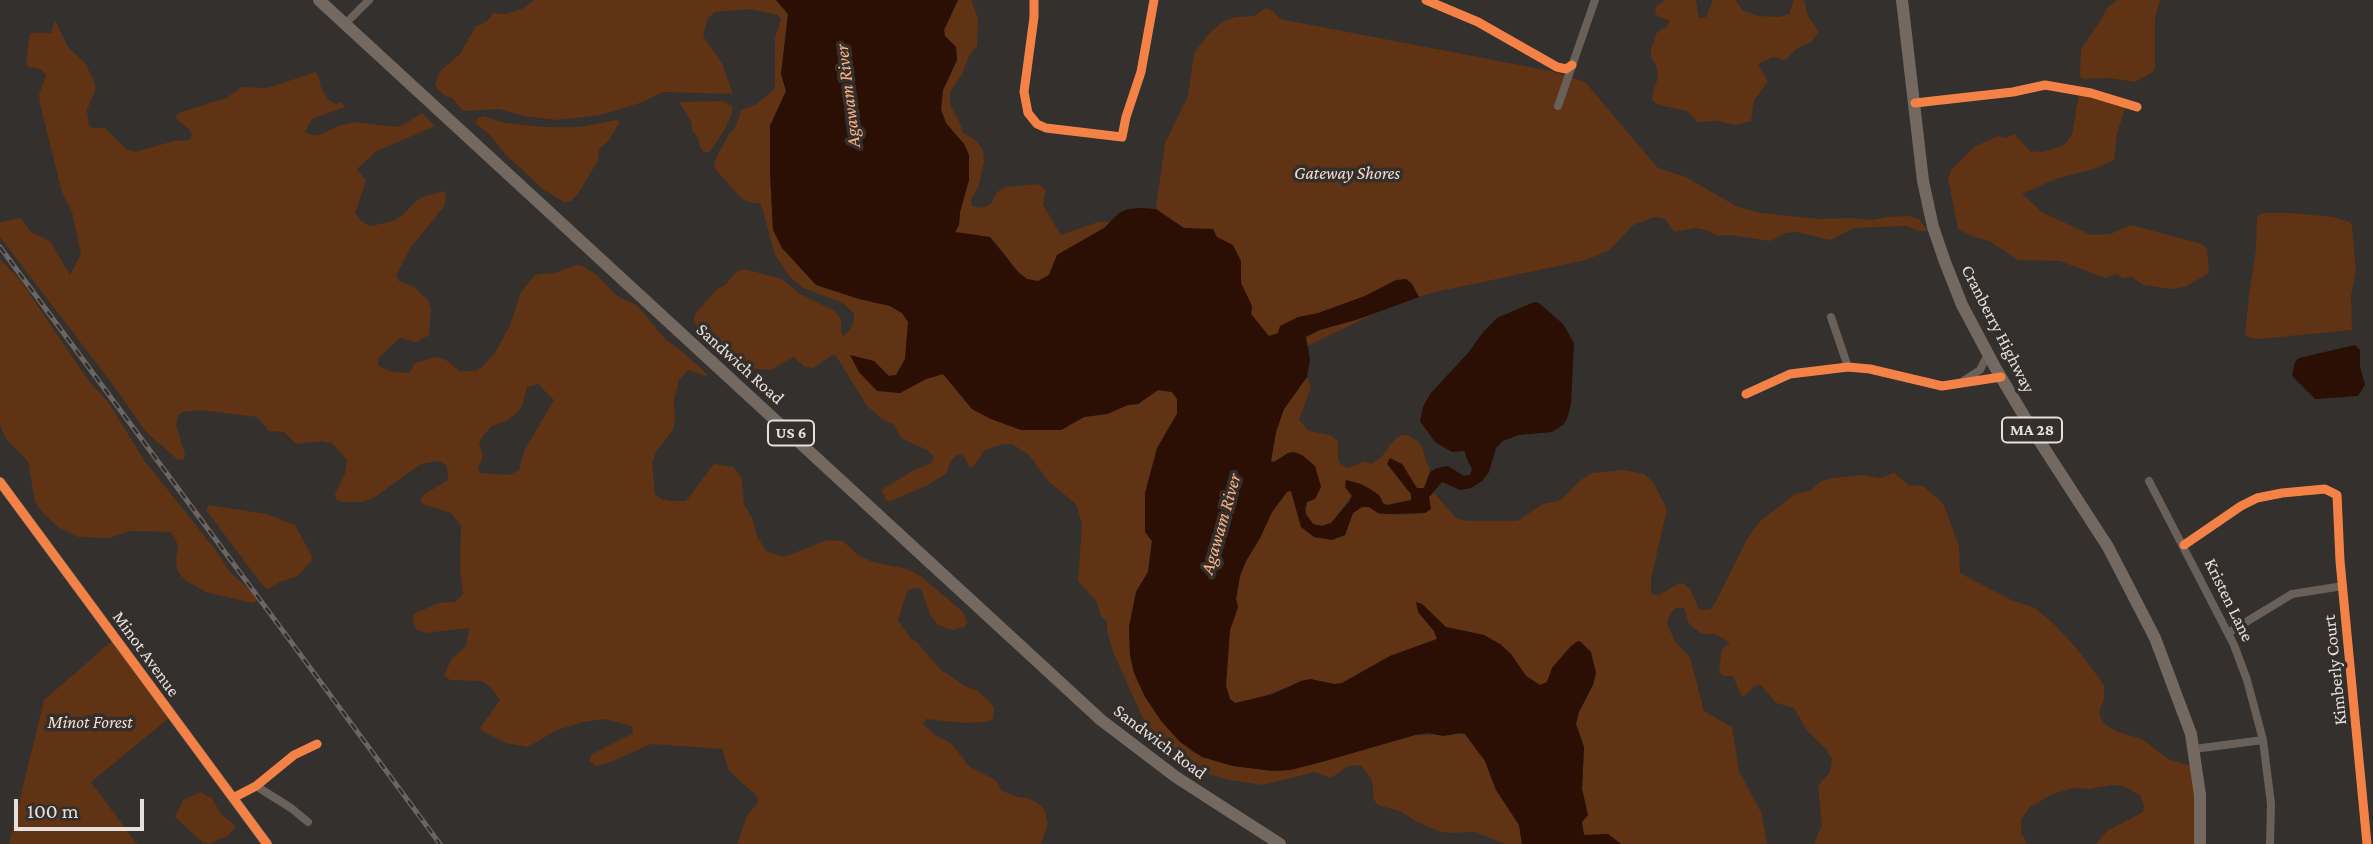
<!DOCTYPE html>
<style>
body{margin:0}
#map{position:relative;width:2373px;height:844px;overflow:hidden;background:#33302e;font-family:"Crimson Pro",serif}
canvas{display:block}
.scale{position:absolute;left:14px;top:799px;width:130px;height:32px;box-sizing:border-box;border:4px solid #e5e1df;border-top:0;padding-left:9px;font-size:21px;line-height:24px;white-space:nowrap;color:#e5e1df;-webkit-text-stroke:5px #352f2c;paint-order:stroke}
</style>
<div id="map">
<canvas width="2373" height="844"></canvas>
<div class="scale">100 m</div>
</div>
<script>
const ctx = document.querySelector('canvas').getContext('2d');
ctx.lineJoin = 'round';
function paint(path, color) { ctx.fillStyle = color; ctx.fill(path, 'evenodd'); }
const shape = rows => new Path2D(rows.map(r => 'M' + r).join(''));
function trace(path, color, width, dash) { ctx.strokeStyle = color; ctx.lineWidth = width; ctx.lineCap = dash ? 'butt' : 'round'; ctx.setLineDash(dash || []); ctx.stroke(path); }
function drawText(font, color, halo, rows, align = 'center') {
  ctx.font = font + ' "Crimson Pro",serif'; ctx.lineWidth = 7; ctx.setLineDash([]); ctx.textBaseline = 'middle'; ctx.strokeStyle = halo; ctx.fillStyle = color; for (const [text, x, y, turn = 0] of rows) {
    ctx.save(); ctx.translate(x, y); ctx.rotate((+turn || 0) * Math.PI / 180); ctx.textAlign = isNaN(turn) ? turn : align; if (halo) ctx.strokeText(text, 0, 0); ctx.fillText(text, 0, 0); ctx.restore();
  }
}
paint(shape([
 [534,0,776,0,788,14,781,74,786,91,770,126,770,172,773,230,859,299,890,306,902,313,909,322,905,359,896,375,889,376,874,361,900,393,926,379,943,374,972,409,991,419,1021,430,1062,430,1084,417,1107,414,1128,405,1138,404,1158,390,1172,392,1177,399,1177,414,1165,434,1145,493,1145,532,1152,541,1151,549,1148,572,1136,592,1129,627,1130,655,1134,673,1145,697,1162,722,1192,752,1233,766,1273,771,1290,770,1318,763,1415,735,1465,734,1485,761,1496,790,1519,825,1522,844,1505,844,1475,832,1449,833,1438,831,1415,821,1402,812,1378,805,1374,800,1372,780,1361,765,1348,766,1331,778,1315,772,1262,785,1230,780,1193,770,1184,757,1158,743,1151,736,1113,652,1107,630,1107,622,1101,616,1096,601,1078,581,1082,524,1076,504,1049,482,1029,455,1012,444,1003,444,985,450,973,467,969,466,964,456,958,454,950,462,947,473,928,485,888,502,881,490,914,470,931,463,934,457,927,450,901,438,893,424,882,419,867,406,836,356,833,355,813,368,805,367,793,357,771,370,747,368,740,371,724,358,694,322,695,314,716,290,726,284,736,272,745,269,782,279,800,294,835,311,841,319,841,332,844,336,850,330,854,320,854,314,843,303,803,288,790,277,775,255,761,204,748,202,740,197,716,170,714,164,717,156,729,134,736,126,741,110,755,105,775,89,775,38,781,19,778,15,749,9,737,10,715,12,708,18,703,36,722,63,733,94,663,92,640,103,601,115,557,120,524,116,499,109,463,111,453,99,444,95,437,88,435,83,440,71,460,54,476,26,486,22,494,13,504,14,522,9],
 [958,0,971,0,978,18,977,46,970,54,962,74,950,92,950,105,960,123,963,133,977,141,983,150,984,162,979,185,971,200,972,206,982,208,991,204,997,192,1006,187,1038,184,1046,190,1043,205,1061,235,1098,222,1110,222,1104,228,1057,255,1049,275,1038,281,1027,279,1018,272,996,243,978,235,955,233,959,225,960,212,969,180,969,155,964,144,946,123,941,110,943,90,957,60,956,47,945,36,944,30],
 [1666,0,1696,0,1699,18,1706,17,1713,0,1736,0,1742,10,1758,16,1779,17,1789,14,1794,0,1804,0,1808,16,1819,32,1811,42,1796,49,1788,58,1784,60,1773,57,1758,64,1768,82,1754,100,1751,121,1735,125,1717,121,1698,122,1687,111,1663,106,1655,103,1652,99,1653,91,1658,78,1656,65,1651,58,1651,49,1657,32,1666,27,1670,21,1657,16,1655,10,1657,5],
 [2117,0,2160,0,2155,18,2155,68,2153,72,2135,82,2109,78,2083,79,2080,76,2081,49,2102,18,2106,9],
 [1266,8,1274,12,1280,19,1551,71,1585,82,1658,168,1686,177,1736,206,1761,213,1820,219,1851,218,1871,220,1886,217,1909,216,1919,219,1928,231,1918,231,1907,226,1854,228,1830,240,1797,232,1786,233,1770,241,1730,235,1717,236,1706,230,1695,228,1674,232,1665,219,1655,217,1633,225,1610,250,1586,260,1431,293,1419,297,1418,296,1407,298,1297,351,1270,362,1257,321,1251,314,1252,306,1241,283,1241,265,1170,219,1155,215,1165,143,1188,96,1194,53,1208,35,1222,22,1235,17,1254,16],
 [55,20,68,47,85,63,93,79,96,88,87,110,89,126,93,128,105,128,126,149,135,152,174,141,190,140,192,135,189,129,175,118,178,113,226,98,242,87,267,88,316,72,319,77,320,85,328,100,336,104,341,102,345,107,312,119,305,132,311,135,319,135,338,126,355,122,395,127,403,125,422,113,434,125,433,127,377,151,357,169,366,181,355,213,362,222,371,226,393,221,404,214,416,201,425,196,445,191,446,200,443,208,411,247,396,275,399,281,414,287,428,300,431,309,429,335,416,342,400,338,378,358,379,366,392,372,409,373,415,363,435,357,446,360,460,371,475,371,483,366,495,353,510,325,521,292,534,276,539,274,555,273,576,265,583,266,598,276,617,296,637,305,665,339,684,353,707,374,705,376,688,370,679,380,674,401,675,424,672,431,656,452,652,463,655,494,661,499,672,501,686,501,714,464,733,467,741,476,744,504,752,518,757,536,766,551,784,557,827,540,843,541,858,555,873,562,907,569,922,577,963,612,967,622,965,627,952,630,938,625,930,614,921,589,913,588,907,592,898,620,911,639,917,642,939,668,965,686,978,691,990,702,994,708,993,719,986,722,964,723,926,719,923,724,935,735,951,743,970,767,997,781,1001,790,1014,796,1030,799,1041,805,1045,811,1048,823,1041,844,737,844,747,816,758,802,756,795,729,771,722,749,651,744,611,762,596,766,589,761,592,754,633,733,632,726,604,719,584,722,557,730,528,747,506,743,482,731,480,728,500,700,491,687,481,681,450,680,444,675,451,660,466,646,469,628,425,633,416,629,412,619,414,614,438,603,455,602,463,594,460,571,461,525,451,513,423,504,420,500,423,495,448,480,447,466,440,461,421,464,372,499,360,502,342,502,336,499,335,494,345,473,347,460,332,443,321,441,296,444,284,432,269,431,257,417,200,410,182,412,178,416,176,425,185,454,184,459,178,460,146,432,113,385,0,237,0,222,21,218,31,232,50,241,70,275,81,254,72,212,62,193,40,104,39,94,46,76,41,69,29,67,26,64,30,33,51,33],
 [538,384,554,400,524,451,519,470,509,475,480,473,478,468,483,456,479,443,483,436,492,426,508,420,518,412,523,404,527,387],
 [2079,93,2126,105,2117,134,2114,160,2094,169,2058,178,2022,194,2042,212,2091,235,2110,234,2131,225,2202,244,2207,249,2209,273,2185,287,2172,289,2143,285,2132,277,2123,278,2116,274,2105,278,2060,261,2018,260,1989,241,1974,237,1958,229,1948,178,1952,169,1974,147,1998,136,2006,138,2014,134,2030,151,2041,152,2059,147,2066,143,2072,135],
 [723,101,732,106,732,113,725,129,710,152,704,152,700,147,697,136,692,131,692,123,679,102],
 [483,116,505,123,545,127,580,127,616,120,620,122,608,141,599,149,598,161,578,194,571,201,564,202,544,190,505,154,491,136,476,124,477,119],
 [2264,213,2292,213,2333,217,2350,222,2352,226,2356,271,2351,296,2352,330,2258,339,2245,336,2249,296,2256,249,2257,216],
 [0,259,21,281,88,380,109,403,144,460,218,553,229,571,255,595,257,601,252,603,206,592,186,581,177,570,176,561,178,545,171,532,129,531,110,538,78,537,58,527,42,512,35,502,28,461,6,439,0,425],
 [1307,377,1311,387,1299,420,1309,431,1330,435,1338,441,1338,460,1341,465,1349,468,1364,461,1372,464,1382,456,1395,439,1402,435,1407,435,1418,441,1422,447,1430,472,1424,488,1417,489,1402,464,1387,464,1411,494,1411,500,1387,505,1383,503,1379,495,1361,484,1331,523,1322,526,1313,524,1306,514,1307,502,1288,453,1274,462,1271,461,1276,432,1284,409],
 [1624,470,1644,474,1653,482,1667,509,1651,579,1651,591,1653,594,1659,595,1679,583,1684,584,1690,589,1699,609,1702,610,1711,609,1714,605,1747,539,1760,521,1795,494,1809,491,1822,481,1833,478,1862,475,1880,478,1894,473,1909,485,1923,486,1943,503,1959,546,1960,573,2011,600,2035,608,2055,625,2078,650,2104,685,2104,698,2099,713,2104,724,2118,732,2142,739,2170,760,2189,765,2197,773,2197,844,2096,844,2107,831,2143,812,2144,805,2140,795,2123,786,2112,785,2089,789,2073,788,2053,794,2030,807,2021,820,2021,833,2028,844,1814,844,1822,825,1818,786,1830,772,1832,759,1826,749,1808,732,1794,708,1776,703,1761,685,1755,686,1743,697,1741,695,1733,676,1724,676,1719,673,1722,649,1730,643,1715,634,1700,633,1689,624,1684,608,1676,608,1670,614,1667,624,1676,643,1690,657,1704,711,1732,727,1739,771,1762,814,1767,844,1621,844,1608,834,1584,836,1582,822,1588,815,1582,789,1584,747,1576,724,1579,712,1593,685,1593,660,1571,646,1552,668,1547,682,1540,685,1526,676,1511,654,1484,635,1446,627,1422,604,1418,612,1434,631,1437,639,1390,656,1342,683,1334,684,1310,679,1247,702,1235,703,1230,699,1226,686,1225,672,1230,630,1238,607,1236,600,1240,576,1246,561,1260,538,1272,512,1287,492,1291,490,1301,527,1345,535,1353,513,1362,507,1369,507,1378,513,1398,515,1425,513,1429,497,1434,493,1457,519,1469,521,1517,521,1543,504,1561,500,1579,481,1592,473],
 [208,505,267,514,295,525,312,556,311,561,298,576,280,582,269,589,263,586,206,510],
 [113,640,169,718,91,782,137,844,9,844,44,700],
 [200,792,212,798,221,814,236,826,228,836,209,844,202,842,175,817,183,800]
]), '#5f3313');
paint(shape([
 [776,0,958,0,944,30,945,36,956,47,957,60,943,90,941,110,946,123,964,144,969,155,969,180,960,212,959,225,955,232,990,237,1018,272,1027,279,1038,281,1049,275,1057,255,1104,228,1119,213,1128,209,1140,208,1156,209,1184,228,1213,229,1217,237,1233,245,1241,261,1241,283,1252,306,1251,314,1269,336,1278,333,1280,326,1298,317,1318,313,1365,296,1396,280,1406,279,1412,284,1419,297,1359,319,1320,330,1306,337,1310,359,1307,377,1284,409,1276,432,1271,461,1274,462,1288,453,1294,452,1302,455,1315,466,1321,487,1315,499,1307,502,1305,509,1306,514,1313,524,1322,526,1331,523,1349,502,1352,496,1345,487,1346,480,1361,484,1370,489,1379,495,1383,503,1387,505,1411,500,1411,494,1387,464,1390,458,1402,464,1417,488,1424,488,1430,472,1437,468,1448,466,1464,476,1470,475,1472,469,1466,457,1465,451,1452,452,1435,442,1420,421,1423,407,1430,394,1468,353,1484,331,1497,318,1534,302,1539,303,1563,324,1574,343,1571,404,1567,419,1563,425,1552,432,1519,435,1503,441,1496,448,1489,472,1482,481,1471,488,1460,490,1442,482,1429,497,1431,509,1425,513,1387,514,1378,513,1369,507,1362,507,1353,513,1345,535,1332,540,1314,537,1301,527,1291,491,1287,492,1272,512,1260,538,1246,561,1240,576,1236,599,1238,607,1230,630,1226,686,1230,699,1235,703,1273,694,1301,681,1310,679,1334,684,1342,683,1390,656,1437,639,1434,631,1418,612,1416,602,1422,604,1446,627,1484,635,1500,644,1511,654,1526,676,1540,685,1547,682,1552,668,1571,646,1578,641,1581,642,1591,652,1596,673,1593,685,1579,712,1576,724,1584,747,1582,789,1588,815,1582,822,1584,835,1608,834,1621,844,1522,844,1519,825,1496,790,1485,761,1465,734,1461,733,1443,736,1429,733,1415,735,1318,763,1290,770,1273,771,1233,766,1202,757,1180,742,1162,722,1145,697,1134,673,1130,655,1129,627,1136,592,1148,572,1151,549,1152,541,1145,532,1145,493,1157,448,1177,414,1177,399,1172,392,1158,390,1138,404,1128,405,1107,414,1084,417,1061,430,1021,430,991,419,972,409,943,374,926,379,900,393,877,391,859,372,850,355,874,361,889,376,896,375,905,359,908,322,902,313,890,306,859,299,816,285,782,248,773,230,770,172,770,126,786,91,781,74,788,14],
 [2355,345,2360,350,2360,367,2365,385,2358,396,2315,399,2292,376,2295,362,2299,358]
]), '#2b0e04');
trace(shape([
 [1034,0,1034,17,1024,92,1028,113,1037,124,1046,128,1122,137,1126,117,1141,72,1154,1],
 [1426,0,1478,22,1557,67,1566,69,1572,65],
 [345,24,369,0],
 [1915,103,2013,92,2045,85,2091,93,2137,107],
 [1558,106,1595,0],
 [1831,317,1848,367],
 [1960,383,1980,370,1988,354],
 [1746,394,1790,374,1848,367,1870,369,1942,386,2001,377],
 [2149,481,2234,645,2247,680,2263,740],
 [2184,545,2241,506,2257,498,2282,493,2325,489,2337,495,2340,561,2367,844],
 [2228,633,2292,594,2343,586],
 [2194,749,2263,740,2271,804,2270,844],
 [256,786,291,808,308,822],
 [233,798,256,786,294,755,317,744]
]), '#69605a', 8);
trace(shape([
 [0,482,267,844]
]), '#6d625b', 10);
trace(shape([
 [319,0,1101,720,1176,777,1280,844],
 [1902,0,1923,181,1933,227,1945,262,1962,305,1996,369,2033,431,2108,547,2155,638,2191,734,2200,795,2200,844]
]), '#746961', 12);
const rail = shape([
 [0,247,440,844]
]);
trace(rail, '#6b6663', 5);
trace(rail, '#352f2c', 2.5, [8]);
trace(shape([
 [1034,0,1034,17,1024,92,1028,113,1037,124,1046,128,1122,137,1126,117,1141,72,1154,0],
 [1426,0,1478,22,1557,67,1566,69,1572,65],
 [1915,103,2013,92,2045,85,2091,93,2137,107],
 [1746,394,1790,374,1848,367,1870,369,1942,386,2001,377],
 [0,482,267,844],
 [2184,545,2241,506,2257,498,2282,493,2325,489,2337,495,2340,561,2367,844],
 [233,798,256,786,294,755,317,744]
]), '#f48246', 9);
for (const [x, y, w] of [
 [2032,430,60],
 [791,433,46]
]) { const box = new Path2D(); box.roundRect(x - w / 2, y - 12.5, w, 25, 5); ctx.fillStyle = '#352f2c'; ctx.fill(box); trace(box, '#e5e1df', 2); }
drawText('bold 16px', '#e5e1df', null, [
 ["MA 28",2032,430],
 ["US 6",791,433]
]);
drawText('italic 18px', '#f2ded3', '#352f2c', [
 ["Gateway Shores",1347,173],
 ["Minot Forest",90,722]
]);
drawText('18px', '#e5e1df', '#352f2c', [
 ["Cranberry Highway",1998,329,63],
 ["Sandwich Road",740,364,42],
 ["Kristen Lane",2229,600,64],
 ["Minot Avenue",146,654,54],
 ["Kimberly Court",2335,670,-96],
 ["Sandwich Road",1160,742,37]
]);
drawText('italic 19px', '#fdb385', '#352f2c', [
 ["Agawam River",848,96,-97],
 ["Agawam River",1221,524,-74]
]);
</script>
